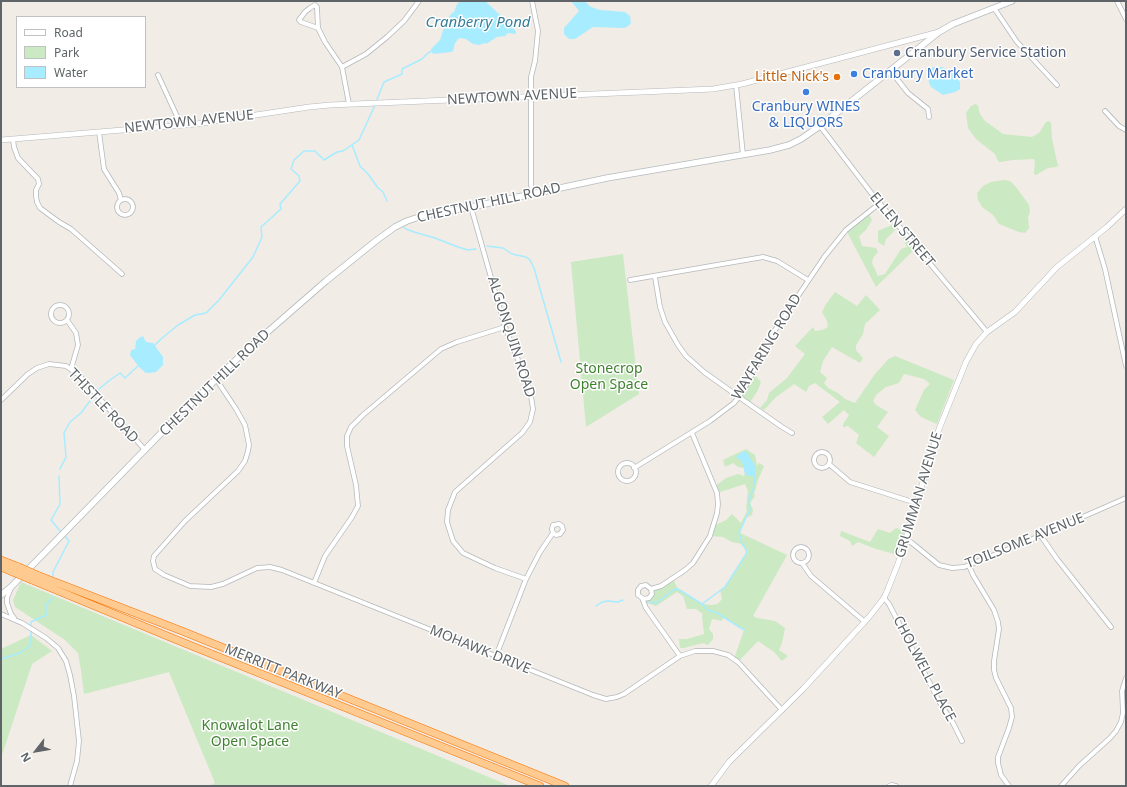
<!DOCTYPE html>
<style>
body{margin:0}
#map{position:relative;width:1127px;height:787px;overflow:hidden;background:#f1ece6;font-family:"Noto Sans",sans-serif}
canvas{display:block}
.frame{position:absolute;inset:0;border:2px solid #5e6467;pointer-events:none}
.legend{position:absolute;left:16px;top:16px;width:130px;height:72px;box-sizing:border-box;background:#fff;border:1px solid #bfc1c2;margin:0;padding:5px 7px;list-style:none;font-size:12px;color:#5e6467}
.legend li{display:flex;align-items:center;gap:8px;height:20px}
.legend b{width:20px;border:1px solid #bfc1c2}
.north{position:absolute;left:16px;top:731px;width:40px;height:40px;-webkit-text-stroke:3px #fff;paint-order:stroke;rotate:239deg;font-size:11px;font-weight:700;line-height:16px;text-align:center;color:#5e6467}
.north::after{content:'';display:block;margin:auto;width:14px;height:18px;background:#5e6467;clip-path:polygon(50% 0,100% 100%,50% 72%,0 100%)}
</style>
<div id="map">
<canvas width="1127" height="787"></canvas>
<div class="frame"></div>
<ul class="legend">
<li><b style="height:5px;background:#fff"></b>Road</li>
<li><b style="height:11px;background:#cbe9c2"></b>Park</li>
<li><b style="height:11px;background:#a8ecff"></b>Water</li>
</ul>
<div class="north">N</div>
</div>
<script>
const ctx = document.querySelector('canvas').getContext('2d');
ctx.lineJoin = 'round';
function paint(path, color) { ctx.fillStyle = color; ctx.fill(path, 'evenodd'); }
const shape = rows => new Path2D(rows.map(r => 'M' + r).join(''));
function trace(path, color, width, dash) { ctx.strokeStyle = color; ctx.lineWidth = width; ctx.lineCap = dash ? 'butt' : 'round'; ctx.setLineDash(dash || []); ctx.stroke(path); }
function drawText(font, color, halo, rows, align = 'center') {
  ctx.font = font + ' "Noto Sans",sans-serif'; ctx.lineWidth = 3; ctx.setLineDash([]); ctx.textBaseline = 'middle'; ctx.strokeStyle = halo; ctx.fillStyle = color; for (const [text, x, y, turn = 0] of rows) {
    ctx.save(); ctx.translate(x, y); ctx.rotate((+turn || 0) * Math.PI / 180); ctx.textAlign = isNaN(turn) ? turn : align; if (halo) ctx.strokeText(text, 0, 0); ctx.fillText(text, 0, 0); ctx.restore();
  }
}
paint(shape([
 [976,104,978,106,980,114,985,121,1003,134,1032,137,1039,133,1046,122,1049,121,1051,123,1052,139,1058,166,1056,167,1048,168,1036,175,1034,174,1034,172,1035,162,1034,159,1013,160,1000,162,998,161,995,154,976,139,968,128,966,113,971,106],
 [1004,180,1010,181,1016,187,1029,205,1030,211,1028,218,1029,228,1025,233,1019,232,999,224,993,215,982,207,978,200,977,193,983,186,991,182],
 [868,212,872,220,866,230,859,236,862,246,876,248,878,252,873,258,872,263,878,276,885,274,901,249,907,247,903,238,906,235,917,247,876,287,846,230],
 [895,221,899,226,886,239,884,246,878,242,878,231,892,225],
 [623,254,639,394,586,427,571,262],
 [835,292,857,306,866,295,880,310,865,324,863,334,856,345,856,350,863,358,860,363,832,347,823,361,820,372,827,378,824,383,828,388,838,393,845,399,855,403,875,374,885,363,888,359,895,356,954,380,937,424,921,417,915,410,924,390,930,384,924,379,904,374,899,383,886,387,876,395,873,401,876,405,888,412,877,427,889,436,874,457,856,443,859,435,848,426,843,427,843,424,849,415,844,410,828,424,822,417,840,402,815,383,809,386,806,392,794,384,775,398,764,410,760,408,767,400,769,393,787,378,805,354,795,346,813,327,815,331,822,330,828,327,827,321,822,312,826,304],
 [752,372,761,382,758,390,749,404,739,397],
 [746,449,755,455,757,466,759,463,764,466,758,480,754,494,755,496,750,503,753,510,752,515,747,517,744,521,740,533,787,555,753,616,757,618,775,621,785,628,782,643,779,650,788,656,782,661,774,652,758,641,738,662,734,659,744,630,723,617,722,621,712,619,709,629,713,634,713,639,708,645,703,643,684,648,680,648,679,639,687,639,704,634,702,616,703,614,696,609,687,609,683,596,677,592,656,606,648,603,646,608,644,599,649,598,651,589,673,579,678,589,702,604,711,605,718,604,722,599,720,590,725,587,747,552,742,544,732,542,723,537,710,536,715,524,718,524,726,520,732,514,741,523,747,511,746,509,748,491,745,484,717,493,714,487,726,478,738,474,744,476,745,472,744,468,738,467,733,463,725,467,723,460],
 [896,528,908,532,903,549,898,555,876,549,858,542,852,546,850,541,840,536,841,531,870,542,878,529,890,533],
 [21,582,510,786,208,786,215,783,169,672,84,694,81,670,78,653,65,640,15,607,13,600],
 [31,635,52,651,32,664,1,758,1,649]
]), '#cbe9c2');
paint(shape([
 [461,1,485,1,499,14,509,20,516,32,515,34,508,33,505,36,497,37,486,44,485,43,479,45,473,44,466,39,459,38,455,43,453,51,451,52,433,54,431,49,440,40,446,21,452,13,454,12,457,4],
 [571,1,584,1,591,7,600,10,625,12,630,16,631,23,627,27,624,28,593,27,575,39,569,39,564,34,564,28,579,11],
 [933,67,942,67,951,71,960,82,960,89,955,92,943,95,931,87,929,83,928,76,930,70],
 [143,336,146,342,153,343,163,357,163,365,156,372,149,373,146,373,139,367,130,355,131,350,135,349,136,341,139,338],
 [743,451,747,452,755,466,756,478,754,476,749,476,745,474,742,461,737,458,736,457]
]), '#a8ecff');
trace(shape([
 [376,102,384,82,402,74,402,69,422,59,428,53,432,51],
 [352,145,360,166,368,174,378,188,383,192,387,201],
 [401,225,406,229,414,232,435,238,458,247,468,250,476,249],
 [487,246,503,248,512,254,526,257,530,260,534,268,561,362],
 [154,346,161,339,178,325,195,315,206,313,219,300,253,257,262,237,261,227,281,209,280,204,300,181,299,176,291,169,294,160,304,151,315,151,324,160,337,152,343,151,359,140,375,105],
 [60,469,66,457,64,433,70,422,81,413,99,389,110,380,120,373,125,378,138,366],
 [59,476,60,504,51,520,61,532],
 [53,576,53,572,69,541,64,535],
 [649,602,657,603,673,590,678,589,702,604,725,587,746,554,746,549,742,544,739,533,750,509,749,499,751,498,751,494,753,490,755,476],
 [702,604,708,610,717,613,744,630],
 [596,606,602,602,608,601,618,602,623,600],
 [31,627,31,622,46,615,46,605,52,598,52,596],
 [1,659,20,653,31,645,31,630]
]), '#a8ecff', 1.5);
const minor = shape([
 [532,1,538,31,535,61,531,77,531,185,533,193],
 [1117,1,1126,19],
 [994,8,1017,42,1057,85],
 [318,28,317,7,315,5,310,8,305,12,299,20,301,22,318,28,325,42,342,67,349,104],
 [342,67,366,54,387,37,404,21,419,1],
 [890,70,908,93,928,109,929,117],
 [158,75,181,125],
 [736,85,743,155],
 [1105,111,1119,126,1126,130],
 [820,126,872,194,987,332],
 [99,132,104,169,119,193,121,200],
 [13,139,14,147,18,158,38,179,39,184,36,190,36,196,37,202,40,208,59,222,71,229,122,274],
 '117 207a8 8 0 1 1 16 0a8 8 0 1 1-16 0Z',
 [471,207,505,327,530,390,533,409,530,422,522,433,455,492,448,510,447,522,453,541,463,553,495,568,526,579],
 [1095,236,1105,269,1126,366],
 [655,277,660,307,665,322,678,345,686,356,704,372,739,397,782,427,792,433],
 [630,280,763,257,777,261,808,280],
 '51 314a9 9 0 1 1 18 0a9 9 0 1 1-18 0Z',
 [67,320,76,333,78,345,71,369],
 [216,379,236,409,245,425,249,445,248,451,245,461,238,471,185,521,154,556,153,561,155,569,164,575,190,586,211,587,223,584,257,568,270,567,282,570,593,695,606,699,617,697,624,694,680,656,695,651,713,651,728,655,738,662,782,710],
 [1,400,28,374,37,368,49,364,66,366,79,375,145,450],
 '814 460a8 8 0 1 1 16 0a8 8 0 1 1-16 0Z',
 '618 472a9 9 0 1 1 18 0a9 9 0 1 1-18 0Z',
 [829,464,850,482,916,503],
 [634,468,710,421,734,403,743,391,775,330,825,256,846,230,880,203],
 [1041,536,1057,559,1111,627],
 [906,539,912,543,939,565,952,568,964,567,1021,544,1126,498],
 '793 555a8 8 0 1 1 16 0a8 8 0 1 1-16 0Z',
 [802,563,811,576,865,622],
 [969,566,973,575,994,610,998,622,999,629,994,661,994,670,996,678,1011,708,1012,717,1009,728,998,757,998,763,1001,775,1009,786],
 [314,583,325,556,352,517,358,506,356,485,347,446,347,436,351,427,363,415,441,349,457,342,505,327],
 [11,588,7,598,7,603,11,614,14,618],
 [651,589,652,594,649,598,644,599,638,595,638,590,641,586,646,585,651,589,661,586,685,570,693,563,710,536,717,513,718,504,717,493,692,433],
 [642,598,646,608,680,656],
 [884,598,889,604,940,703,953,723,962,741],
 [1,614,22,623,46,638,58,648,66,661,70,675,74,696,79,741,77,761,70,786],
 [496,656,526,579,540,552,553,533,552,529,553,525,559,524,562,526,563,530,560,534,556,535,553,533],
 [889,786,892,785,896,786],
 [1061,786,1079,766,1110,738,1116,731,1121,722,1123,713,1122,691,1126,678]
]);
const tertiary = shape([
 [1,140,196,124,309,107,330,105,713,89,742,84,939,32],
 [711,786,729,762,803,689,869,617,884,598,888,589,899,561,939,429,966,362,976,344,987,332,1015,312,1057,267,1107,227,1126,209]
]);
const secondary = shape([
 [1,595,11,587,173,421,241,355,326,281,377,240,395,227,407,221,425,215,471,207,607,178,770,150,789,145,801,139,820,126,939,32,953,24,1012,1]
]);
const motorway = shape([
 [1,560,19,567],
 [1,567,15,573],
 [37,575,182,631,565,786],
 [32,580,177,640,540,786]
]);
trace(minor, '#b4b8bb', 5.5);
trace(tertiary, '#b4b8bb', 6);
trace(secondary, '#b5bbbe', 7);
trace(motorway, '#f77300', 8);
trace(minor, '#fff', 4);
trace(tertiary, '#fff', 5);
trace(secondary, '#fff', 5.5);
trace(motorway, '#ffca8f', 7);
const motorwayBridge = shape([
 [19,567,37,575],
 [15,573,32,580]
]);
trace(motorwayBridge, '#f77300', 8, []);
trace(motorwayBridge, '#ffca8f', 7);
for (const [x, y, r, color] of [
 [897,53,4,"#5c6f8a"],
 [854,74,4,"#3f7fe0"],
 [837,77,4,"#e8710a"],
 [806,92,4,"#3f7fe0"]
]) { const dot = new Path2D(); dot.arc(x, y, r, 0, 2 * Math.PI); ctx.fillStyle = color; ctx.fill(dot); trace(dot, '#fff', 1.5); }
drawText('14px', '#4e5e75', '#fff', [
 ["Cranbury Service Station",905,53]
], 'left');
drawText('14px', '#366cbe', '#fff', [
 ["Cranbury Market",862,74],
 ["Cranbury WINES",806,107,"center"],
 ["& LIQUORS",806,123,"center"]
], 'left');
drawText('14px', '#c56008', '#fff', [
 ["Little Nick's",829,77]
], 'right');
drawText('14px', '#5e6467', '#fff', [
 ["NEWTOWN AVENUE",512,97,-3],
 ["NEWTOWN AVENUE",189,122,-6],
 ["CHESTNUT HILL ROAD",489,203,-12],
 ["ELLEN STREET",902,230,50],
 ["ALGONQUIN ROAD",511,337,72],
 ["WAYFARING ROAD",767,347,-59],
 ["CHESTNUT HILL ROAD",215,383,-44],
 ["THISTLE ROAD",103,406,47],
 ["GRUMMAN AVENUE",919,495,-73],
 ["TOILSOME AVENUE",1025,541,-22],
 ["MOHAWK DRIVE",480,650,22],
 ["CHOLWELL PLACE",924,669,62],
 ["MERRITT PARKWAY",283,672,22]
]);
drawText('14px', '#408231', '#fff', [
 ["Stonecrop",609,369],
 ["Open Space",609,385],
 ["Knowalot Lane",250,726],
 ["Open Space",250,742]
]);
drawText('italic 15px', '#387e9a', '#fff', [
 ["Cranberry Pond",478,23]
]);
</script>
